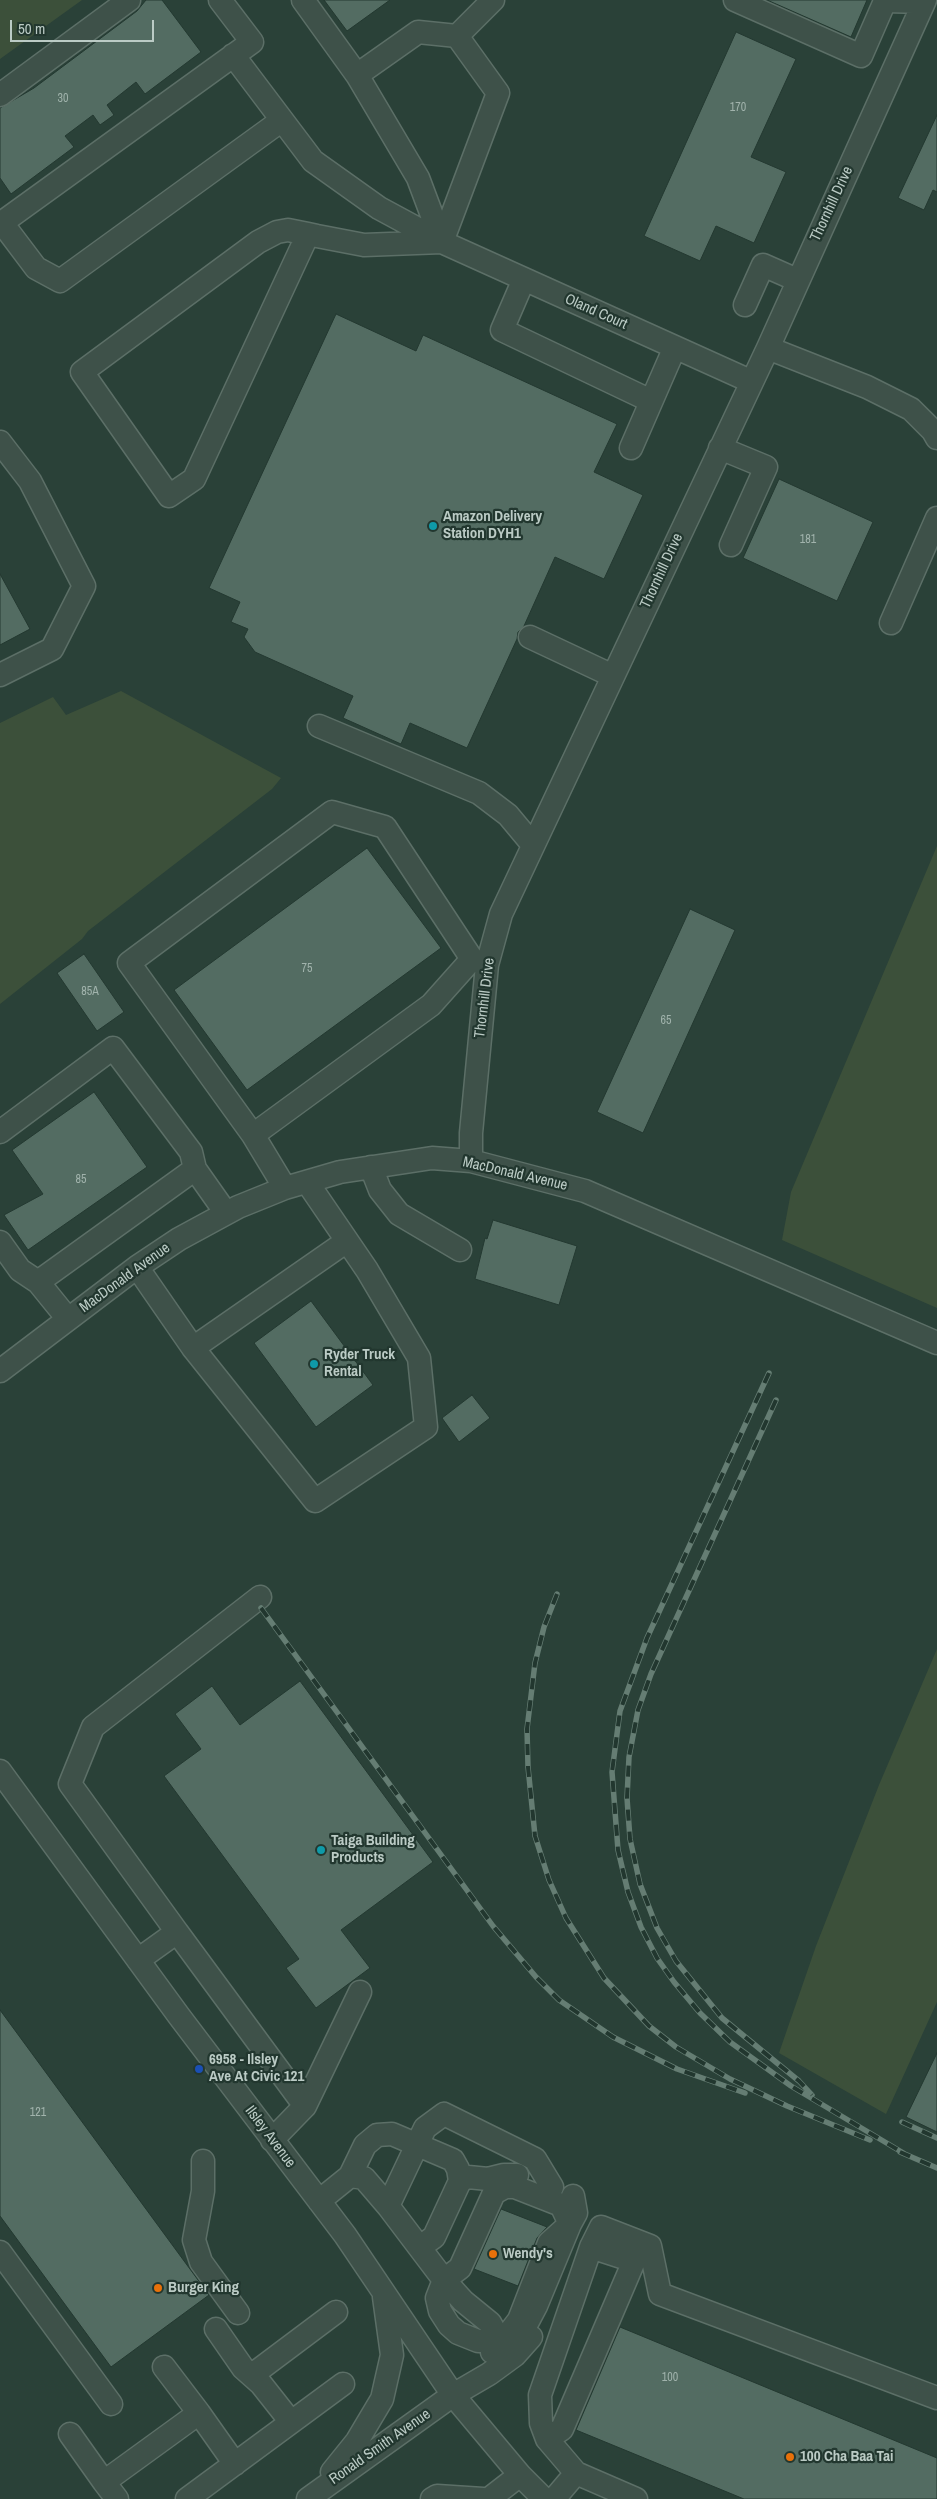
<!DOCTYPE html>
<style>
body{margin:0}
#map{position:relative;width:937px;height:2499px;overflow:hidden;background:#2a4138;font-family:"Archivo Narrow",sans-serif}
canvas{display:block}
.scale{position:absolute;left:10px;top:20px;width:144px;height:22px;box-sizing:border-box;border:2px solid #bbcbc5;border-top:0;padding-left:6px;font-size:15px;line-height:18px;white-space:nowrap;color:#bbcbc5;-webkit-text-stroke:4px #22372f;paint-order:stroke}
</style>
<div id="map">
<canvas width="937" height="2499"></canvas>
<div class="scale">50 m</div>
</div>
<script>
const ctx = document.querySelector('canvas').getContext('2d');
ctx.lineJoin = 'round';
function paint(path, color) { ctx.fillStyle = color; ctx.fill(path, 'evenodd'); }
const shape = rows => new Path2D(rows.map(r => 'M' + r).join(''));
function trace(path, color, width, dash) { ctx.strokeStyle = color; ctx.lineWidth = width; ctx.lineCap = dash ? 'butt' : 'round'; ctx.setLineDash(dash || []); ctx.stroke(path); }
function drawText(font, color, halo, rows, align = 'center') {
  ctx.font = font + ' "Archivo Narrow",sans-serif'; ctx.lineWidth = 4.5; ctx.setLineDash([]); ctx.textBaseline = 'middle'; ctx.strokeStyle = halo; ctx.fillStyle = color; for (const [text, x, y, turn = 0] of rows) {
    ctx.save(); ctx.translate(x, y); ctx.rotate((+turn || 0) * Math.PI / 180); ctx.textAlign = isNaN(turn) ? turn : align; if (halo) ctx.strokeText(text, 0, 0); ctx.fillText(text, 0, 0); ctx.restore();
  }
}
paint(shape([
 [0,0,82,0,0,59],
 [121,691,281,778,272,789,88,931,82,939,0,1004,0,723,53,697,66,715],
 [937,846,937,1308,782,1240,791,1192],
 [937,1649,937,2002,886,2114,779,2053,816,1946,879,1785]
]), '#3c503a');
const building = shape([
 [146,0,162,0,201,52,145,94,136,82,107,105,114,115,100,125,93,115,65,136,74,147,11,194,0,178,0,108,34,88,137,11,146,0],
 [324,0,390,0,347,31,324,0],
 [767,0,867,0,851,37,767,0],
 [736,32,796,59,751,157,786,172,754,243,716,226,700,261,644,236,736,32],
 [937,115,937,192,933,190,924,210,898,198,937,115],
 [336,314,416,351,423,335,617,424,594,472,643,495,604,579,555,557,524,626,518,632,517,639,467,748,410,723,401,744,343,718,353,696,255,652,244,637,248,629,231,622,240,602,209,588,336,314],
 [779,479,873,522,837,601,743,558,779,479],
 [0,574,30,629,0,645,0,574],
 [367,848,441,948,247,1090,174,990,367,848],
 [690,909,735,930,643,1133,597,1112,690,909],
 [84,954,124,1012,97,1031,57,973,84,954],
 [94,1092,147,1167,28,1250,4,1215,43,1194,12,1150,94,1092],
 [493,1220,577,1246,559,1305,475,1279,485,1238,487,1239,493,1220],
 [311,1301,373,1385,316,1427,254,1343,311,1301],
 [472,1395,490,1418,459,1442,442,1418,472,1395],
 [300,1681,433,1862,341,1930,370,1968,316,2008,286,1968,299,1959,164,1776,201,1749,175,1714,212,1686,240,1725,300,1681],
 [0,2010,209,2295,111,2367,0,2216,0,2010],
 [937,2053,937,2132,906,2117,937,2053],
 [501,2209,547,2227,537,2238,518,2286,474,2269,501,2209],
 [620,2327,937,2458,937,2499,744,2499,576,2430,620,2327]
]);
paint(building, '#536c62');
trace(building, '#243931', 1);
const minor = shape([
 [303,0,357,75,418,178,442,242],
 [735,0,861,56,885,1,924,2],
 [233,55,313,161,379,208,442,242,750,381],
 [357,75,418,32,457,36,493,0],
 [0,95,129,0],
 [2,223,36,268,60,281,282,120],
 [0,224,252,42,220,0],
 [308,234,194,479,169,496,82,372,258,242,277,232,288,230,308,234,317,236,364,245,442,242],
 [442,242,498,93,457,36],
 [524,279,502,330,651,401],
 [745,305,763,265,797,280],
 [768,348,867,387,911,409,933,431,937,438],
 [0,442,30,481,84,586,52,649,0,675],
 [631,448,675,347],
 [720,448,766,467,731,545],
 [891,623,937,518],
 [530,637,613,676],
 [319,726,479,793,508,815,533,845],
 [0,1132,113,1048,191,1152,195,1169],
 [253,1135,129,963,332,812,385,827,472,959],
 [471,1161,471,1133,487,965,501,914,768,348,925,0],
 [371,1167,380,1190,399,1214,460,1250],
 [285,1188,253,1135,431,1005,472,959,486,965],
 [0,1242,20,1270,38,1282],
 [137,1267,193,1348,315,1501,426,1427,419,1358,367,1270,307,1182],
 [68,1319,38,1282,195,1169,226,1213],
 [193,1348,347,1241],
 [0,1371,137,1267,179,1239,238,1207,285,1188,340,1172,432,1158,471,1161,585,1191,937,1343],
 [0,1771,179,2016,345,2235,453,2395,520,2475,544,2499],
 [177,1932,70,1784,93,1727,260,1597],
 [138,1960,177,1932,305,2106,272,2140],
 [305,2106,360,1992],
 [203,2161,203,2191,194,2240,201,2262,238,2313],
 [350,2176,365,2145,377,2135,392,2134,453,2160,458,2169,460,2181,434,2237,420,2247],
 [460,2181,468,2177,488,2179,504,2175,517,2175],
 [319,2201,350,2176,364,2178,388,2206,444,2280,463,2301,490,2323,499,2339,492,2352],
 [388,2206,425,2128,444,2114,535,2159,552,2187],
 [591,2247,601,2227,650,2246,660,2294,937,2398],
 [0,2252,111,2404],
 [216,2329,243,2368,261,2384,291,2422],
 [499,2339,510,2342,516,2338,526,2325,536,2306,570,2224,561,2205,515,2187,505,2187,494,2193,460,2268,444,2280,437,2298,440,2311,449,2325,458,2333,478,2341,493,2341,509,2333,519,2320,549,2243,570,2224,576,2213,573,2196],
 [252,2375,336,2312],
 [199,2413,235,2464],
 [70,2434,104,2482,199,2413,164,2367],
 [547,2439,562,2429,634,2261,591,2247,540,2395,541,2423,547,2439,576,2473],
 [332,2472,357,2441,382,2399,392,2355,384,2297],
 [104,2482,117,2499],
 [187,2499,343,2384],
 [308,2499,453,2395,489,2374,515,2355,531,2337],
 [432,2499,437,2496,483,2499],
 [489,2499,520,2475],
 [554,2499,576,2473,636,2499]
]);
trace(minor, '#5c6f67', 25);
trace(minor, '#3e5149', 22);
const rail = shape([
 [769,1373,647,1638,620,1711,612,1772,618,1850,628,1892,641,1927,657,1958,674,1982,700,2013,730,2042,791,2086,905,2154],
 [776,1400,651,1674,638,1710,629,1757,627,1798,630,1839,640,1884,657,1928,676,1961,722,2018,799,2081,812,2095],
 [557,1594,544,1627,535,1663,527,1729,528,1767,535,1836,549,1880,566,1918,604,1978,649,2026,676,2047,730,2079,787,2106,870,2140],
 [261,1608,493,1926,536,1977,559,2000,613,2037,677,2069,745,2093],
 [902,2122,937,2138],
 [900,2152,937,2168]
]);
trace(rail, '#657d73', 5.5);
trace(rail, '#22372f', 4, [11]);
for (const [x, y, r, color] of [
 [433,526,5,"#0f9aa8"],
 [314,1364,5,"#0f9aa8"],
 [321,1850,5,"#0f9aa8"],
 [199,2069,5,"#1a4fb4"],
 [493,2254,5,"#e8710a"],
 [158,2288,5,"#e8710a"],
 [790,2457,5,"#e8710a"]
]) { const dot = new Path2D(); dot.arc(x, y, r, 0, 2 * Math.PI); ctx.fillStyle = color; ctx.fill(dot); trace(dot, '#22372f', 2); }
drawText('12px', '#a1b3ac', null, [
 ["30",63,99],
 ["170",738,108],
 ["181",808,540],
 ["75",307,969],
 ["85A",90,992],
 ["65",666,1021],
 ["85",81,1180],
 ["121",38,2113],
 ["100",670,2378]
]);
drawText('15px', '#bbcbc5', '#22372f', [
 ["Thornhill Drive",832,204,-65],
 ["Oland Court",596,312,24],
 ["Thornhill Drive",662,571,-65],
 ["Thornhill Drive",485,998,-83],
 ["MacDonald Avenue",515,1174,13],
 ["MacDonald Avenue",125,1278,-36],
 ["Ilsley Avenue",270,2137,53],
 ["Ronald Smith Avenue",380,2447,-35]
]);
drawText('bold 15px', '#bbcbc5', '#22372f', [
 ["Amazon Delivery",443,517],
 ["Station DYH1",443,534],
 ["Ryder Truck",324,1355],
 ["Rental",324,1372],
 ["Taiga Building",331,1841],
 ["Products",331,1858],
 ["6958 - Ilsley",209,2060],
 ["Ave At Civic 121",209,2077],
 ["Wendy's",503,2254],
 ["Burger King",168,2288],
 ["100 Cha Baa Tai",800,2457]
], 'left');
</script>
